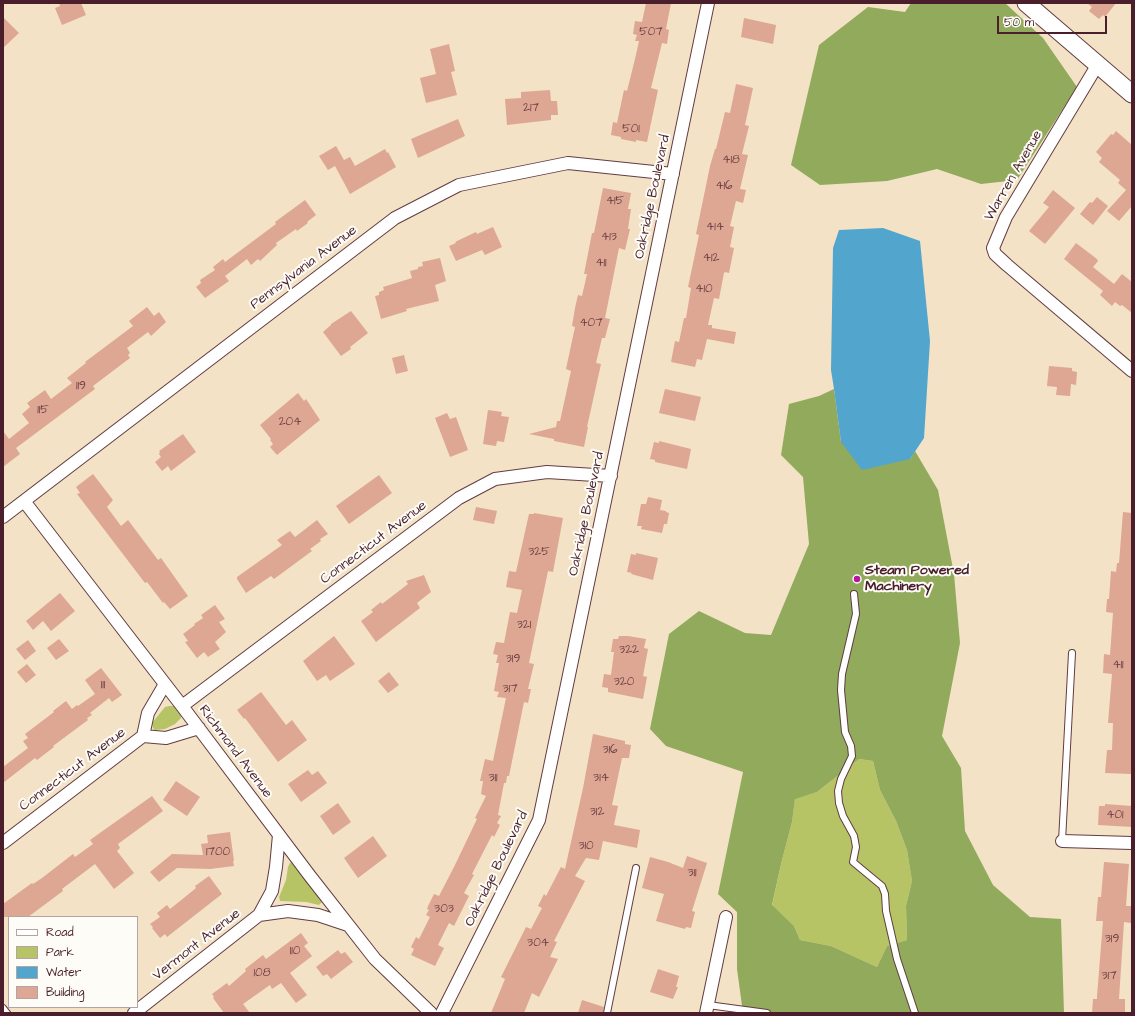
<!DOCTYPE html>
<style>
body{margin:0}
#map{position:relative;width:1135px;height:1016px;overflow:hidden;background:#f3e2c6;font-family:"Architects Daughter",sans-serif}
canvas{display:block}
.frame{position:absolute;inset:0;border:4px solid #4a1f2b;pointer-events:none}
.legend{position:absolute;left:8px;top:916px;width:130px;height:92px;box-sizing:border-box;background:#fdfcf7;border:1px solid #b5a4a5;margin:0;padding:5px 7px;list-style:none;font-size:12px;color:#4a1f2b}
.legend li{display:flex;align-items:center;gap:8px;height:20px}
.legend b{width:20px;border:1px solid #b5a4a5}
.scale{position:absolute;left:997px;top:16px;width:110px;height:18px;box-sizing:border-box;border:2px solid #4a1f2b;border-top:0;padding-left:5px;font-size:12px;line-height:14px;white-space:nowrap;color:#4a1f2b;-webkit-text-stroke:3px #fdfcf7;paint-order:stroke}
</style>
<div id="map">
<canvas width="1135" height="1016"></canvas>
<div class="frame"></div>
<ul class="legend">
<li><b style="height:5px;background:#fff"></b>Road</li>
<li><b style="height:11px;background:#b7c466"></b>Park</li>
<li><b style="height:11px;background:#52a5cd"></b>Water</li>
<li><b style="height:11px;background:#dda793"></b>Building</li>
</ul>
<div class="scale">50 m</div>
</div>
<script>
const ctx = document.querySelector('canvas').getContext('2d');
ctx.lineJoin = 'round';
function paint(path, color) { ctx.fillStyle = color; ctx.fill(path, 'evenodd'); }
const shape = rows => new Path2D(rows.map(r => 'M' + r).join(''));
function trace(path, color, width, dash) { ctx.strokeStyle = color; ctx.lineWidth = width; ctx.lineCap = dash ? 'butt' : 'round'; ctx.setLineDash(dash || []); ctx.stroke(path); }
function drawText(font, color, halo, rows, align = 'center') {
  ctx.font = font + ' "Architects Daughter",sans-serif'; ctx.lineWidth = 4; ctx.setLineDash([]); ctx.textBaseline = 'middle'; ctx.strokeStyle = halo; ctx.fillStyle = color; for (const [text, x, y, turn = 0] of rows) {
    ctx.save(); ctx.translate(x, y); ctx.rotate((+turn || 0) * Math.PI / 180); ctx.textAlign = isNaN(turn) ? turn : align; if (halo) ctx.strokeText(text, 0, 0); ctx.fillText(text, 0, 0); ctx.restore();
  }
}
paint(shape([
 [169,706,175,706,181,713,181,718,175,724,165,729,155,730,153,728,152,723,165,707],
 [859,759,873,761,880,790,896,821,907,850,912,881,906,906,907,940,887,946,877,967,831,946,800,940,794,926,772,906,781,864,792,822,795,798,817,792],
 [292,862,321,899,322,902,319,905,306,902,280,901,279,897,286,880,288,867,290,863]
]), '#b7c466');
paint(shape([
 [911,3,1005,3,1043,38,1077,87,1017,180,981,184,937,169,887,181,820,185,791,165,819,45,868,7,905,12],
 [834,389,841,442,910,459,915,451,938,490,954,574,960,643,942,736,961,768,965,831,993,885,1030,917,1061,919,1064,1013,743,1013,737,969,737,912,718,894,743,772,666,746,650,729,669,634,699,611,745,633,771,635,809,544,803,477,781,455,789,404,819,396],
 [859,759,873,761,880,790,896,821,907,850,912,881,906,906,907,940,887,946,877,967,831,946,800,940,794,926,772,905,781,864,792,822,795,799,817,792]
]), '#91aa5b');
paint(shape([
 [883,228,920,241,930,341,924,438,910,459,862,470,841,442,834,389,831,370,833,248,839,230]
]), '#52a5cd');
paint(shape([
 [59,3,81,3,86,15,62,25,55,8,60,6],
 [646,3,671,3,666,29,669,30,667,44,662,43,651,88,658,90,647,142,636,140,636,142,621,139,621,137,611,135,613,122,617,123,624,90,627,91,635,59,639,41,635,41,637,35,633,34,635,21,642,22],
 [1087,3,1116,3,1105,17,1103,15,1099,19,1089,11,1092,7],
 [3,17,19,33,3,48],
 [744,18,776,25,773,44,741,37],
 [449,44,455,71,451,72,457,95,426,103,420,78,436,74,430,49],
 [736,84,753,88,745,125,749,126,742,154,748,155,740,189,746,190,743,203,736,201,730,226,734,227,730,247,734,248,729,273,725,272,724,273,719,299,714,298,708,325,712,325,712,328,736,332,734,344,707,339,702,360,697,359,695,367,671,362,675,341,679,342,684,318,686,318,691,288,688,287,699,235,696,234,710,166,715,149,716,149,725,112,730,113],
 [550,90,551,101,557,101,558,115,551,115,551,120,507,125,505,99,521,98,521,92],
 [458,119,465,136,418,158,411,139],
 [1116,131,1132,145,1132,206,1119,221,1107,211,1126,190,1118,183,1120,180,1099,162,1102,158,1096,152,1111,134,1113,135],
 [336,146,344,160,350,157,355,166,385,149,387,153,388,152,396,167,350,194,335,166,328,170,319,156],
 [603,188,631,193,628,209,631,209,628,229,630,229,625,250,619,248,605,318,610,319,605,338,602,338,596,363,601,364,587,427,588,427,584,447,554,441,554,439,529,434,556,427,557,421,560,421,571,371,566,369,575,327,572,326,575,308,578,295,582,296,587,274,584,274,592,233,594,233],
 [1053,190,1075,208,1045,244,1029,231,1049,207,1043,203],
 [1097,197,1108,206,1093,225,1080,214,1090,202,1092,203],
 [305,200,316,215,307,222,308,223,297,231,296,229,276,243,277,245,260,261,258,259,251,265,247,259,225,276,229,281,205,298,196,287,201,283,200,280,215,270,213,267,223,259,225,262,276,224,275,222],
 [493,227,502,247,485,255,482,250,456,261,449,246,456,243,455,242,476,232,477,234],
 [1076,243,1097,259,1098,261,1093,267,1114,284,1122,274,1132,282,1132,313,1122,305,1120,306,1115,302,1112,306,1100,295,1103,291,1064,259],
 [440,258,446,281,435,285,439,301,406,309,407,311,381,319,375,296,379,295,379,292,384,290,383,287,412,278,410,271,418,269,418,267,423,266,422,262],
 [147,307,154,316,159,312,166,322,151,336,148,332,127,348,130,353,128,355,130,358,93,386,95,389,16,448,20,454,3,467,3,431,9,439,29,423,22,414,30,407,27,403,45,390,51,399,72,383,67,378,86,363,85,362,133,326,129,321],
 [351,311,368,333,350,347,351,349,341,356,323,332,331,325,331,324],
 [404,355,408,371,396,374,392,358],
 [1049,366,1072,368,1072,371,1077,372,1076,385,1071,384,1070,396,1056,395,1057,387,1047,386],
 [665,389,701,397,695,421,659,413],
 [298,393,304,401,306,399,320,420,277,455,270,447,273,444,270,440,271,439,260,425],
 [488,410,502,412,501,416,509,417,504,442,497,441,496,446,483,444],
 [447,413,450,419,456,417,468,450,450,457,435,418],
 [183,434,196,452,171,471,168,466,162,471,155,462,161,457,159,454,160,452,159,451],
 [659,441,691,449,687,469,655,462,655,460,650,459,654,442,659,443],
 [93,474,113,500,107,507,121,526,128,520,158,560,161,558,188,596,170,609,164,602,163,603,147,582,145,583,77,494,80,493,76,487],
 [379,475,392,493,349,524,336,506],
 [648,497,662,500,660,510,666,511,666,512,669,513,667,524,664,524,662,533,641,529,642,526,637,526,641,504,646,504],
 [476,507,497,511,494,524,473,520],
 [1123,512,1132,513,1132,774,1105,773,1107,750,1112,750,1113,723,1108,723,1112,674,1103,673,1104,654,1110,655,1113,613,1106,612,1107,599,1109,599,1111,571,1116,572,1117,563,1119,563],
 [534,513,563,518,553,572,548,571,529,663,534,664,528,689,531,689,528,703,524,702,509,776,507,776,506,783,504,783,498,815,501,816,497,823,500,825,494,837,492,835,472,874,474,875,464,893,469,896,454,926,449,923,438,945,444,948,435,966,411,955,414,949,411,947,416,937,419,939,430,917,426,915,429,910,427,909,428,906,434,894,439,896,454,867,477,819,475,818,486,796,481,794,483,781,480,781,485,759,493,761,506,698,497,697,499,692,494,691,499,663,496,663,498,655,493,654,496,642,504,643,510,612,517,613,522,590,506,587,509,571,516,572,529,514,534,514],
 [317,520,328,534,320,539,321,541,310,549,312,551,274,579,271,576,246,593,237,579,237,577,282,545,277,540,290,531,295,537],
 [636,553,658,558,653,580,631,574,632,573,627,572,631,554,636,555],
 [424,575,431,592,417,603,420,608,376,642,361,621,373,612,371,610,381,602,382,604,408,584,406,581],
 [60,593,75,611,51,631,43,621,33,630,26,621],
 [215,605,225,619,219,622,226,632,215,642,220,649,208,657,204,652,197,658,185,642,188,641,183,634,195,625,194,624,203,618,201,615],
 [334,636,355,664,330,681,326,675,317,681,303,661],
 [619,636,628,636,646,639,644,648,648,649,643,676,647,677,643,699,608,692,608,688,602,687,604,674,611,675,614,652,611,652,613,639,618,639],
 [59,639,69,651,56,660,47,648],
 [28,640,36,651,25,660,16,649],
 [27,664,36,675,26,683,17,672],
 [101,668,122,695,112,702,109,698,90,713,92,715,87,718,88,720,53,746,54,747,37,760,35,758,3,783,3,767,28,748,23,741,28,738,25,734,54,712,53,711,66,701,72,709,77,705,78,706,95,694,85,680],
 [389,672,399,685,388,693,378,681],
 [261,692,286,725,292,720,307,740,278,762,245,718,244,719,237,710],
 [593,734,625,741,625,744,631,745,629,758,622,758,612,805,618,806,614,825,640,830,637,848,603,841,599,860,586,858,575,876,585,881,554,941,557,942,550,957,558,959,539,997,532,993,524,1013,491,1013,505,979,501,977,526,927,531,929,542,908,538,906,544,894,546,896,561,867,565,869,583,788],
 [308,770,312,775,318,771,327,783,301,802,288,784],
 [176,781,200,797,187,816,163,800],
 [152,796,163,811,118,844,120,848,117,851,134,873,114,889,95,864,62,889,63,891,28,917,3,917,3,904,32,883,33,884,42,878,73,854,75,857,93,844,90,840],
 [338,803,351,822,333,835,320,816],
 [1105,804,1132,806,1132,827,1098,825,1099,806,1105,806],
 [230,832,234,861,233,861,234,866,210,869,177,868,159,882,150,872,172,854,203,855,201,844,208,843,207,835],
 [373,836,387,856,358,878,344,858],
 [687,856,707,863,692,911,695,912,691,928,686,927,685,929,656,921,664,894,642,888,650,857,668,862,683,868],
 [1104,862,1129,864,1126,906,1132,906,1131,923,1124,922,1119,999,1125,999,1125,1013,1092,1013,1093,999,1097,999,1097,996,1103,921,1096,921,1098,897,1101,897],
 [209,876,222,894,167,937,165,934,160,938,152,928,153,927,150,924,160,917,157,913,167,905,170,909,190,893,196,888,195,886],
 [301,933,308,943,304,946,312,956,290,973,307,995,296,1003,281,983,272,989,270,985,243,1004,250,1013,224,1013,213,998,214,997,212,994,227,983,229,986,246,971,245,969,263,955,266,959],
 [338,950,341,954,345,952,353,962,331,979,327,974,323,976,316,967],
 [658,969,679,976,676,987,678,987,673,999,650,992],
 [582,1000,604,1007,603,1013,578,1013]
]), '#dda793');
const lane = shape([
 [854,594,856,614,842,674,841,690,845,732,851,746,852,756,841,779,838,791,839,803,843,816,854,836,856,847,853,862,882,886,885,894,886,911,897,959,915,1013],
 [1062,841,1072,653],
 [708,1005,767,1013],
 [3,1008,7,1013],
 [607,1013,636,868]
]);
const street = shape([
 [1098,64,1006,217,993,248,995,254,1007,265,1132,371],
 [24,501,182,706,310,876,375,959,431,1013],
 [3,517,395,218,459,185,568,163,673,174],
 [182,706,459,498,495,479,547,472,611,476],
 [143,736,166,738,199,728],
 [1062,841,1132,843],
 [3,843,143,736,148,713,165,684],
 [259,915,288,911,318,915,348,925],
 [134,1013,259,915,272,891,276,867,279,835],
 [442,1013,539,820,708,3],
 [706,1013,726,917]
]);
const secondary = shape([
 [1026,3,1132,94]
]);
trace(lane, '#633c42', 8);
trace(street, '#633c42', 14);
trace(secondary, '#633c42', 19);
trace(lane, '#fff', 6);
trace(street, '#fff', 12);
trace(secondary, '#fff', 17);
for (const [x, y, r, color] of [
 [857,579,4,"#b5179e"]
]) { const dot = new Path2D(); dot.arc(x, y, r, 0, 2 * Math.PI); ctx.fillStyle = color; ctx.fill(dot); trace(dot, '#fdfcf7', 1.5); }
drawText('12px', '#6f4145', null, [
 ["507",651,32],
 ["217",531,108],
 ["501",631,129],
 ["418",731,160],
 ["416",724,186],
 ["415",615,201],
 ["414",715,227],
 ["413",609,237],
 ["412",711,258],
 ["411",601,263],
 ["410",704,289],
 ["407",591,323],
 ["119",81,386],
 ["115",43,410],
 ["204",290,422],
 ["325",539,552],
 ["321",524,625],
 ["322",629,650],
 ["319",513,659],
 ["411",1118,665],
 ["320",624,682],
 ["111",103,685],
 ["317",510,689],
 ["316",610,750],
 ["311",493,778],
 ["314",601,778],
 ["312",597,812],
 ["401",1115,815],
 ["310",586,846],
 ["1700",218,852],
 ["311",692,873],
 ["303",444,909],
 ["319",1112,939],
 ["304",538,943],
 ["110",295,951],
 ["108",262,973],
 ["317",1109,976]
]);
drawText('14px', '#4a1f2b', '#fdfcf7', [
 ["Warren Avenue",1014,176,-60],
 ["Oakridge Boulevard",653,197,-78],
 ["Pennsylvania Avenue",304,268,-37],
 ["Oakridge Boulevard",587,514,-78],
 ["Connecticut Avenue",374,543,-37],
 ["Richmond Avenue",235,752,53],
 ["Connecticut Avenue",73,770,-37],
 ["Oakridge Boulevard",497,869,-64],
 ["Vermont Avenue",197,945,-38]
]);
drawText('bold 14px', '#4a1f2b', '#fdfcf7', [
 ["Steam Powered",865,571],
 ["Machinery",865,587]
], 'left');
</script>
